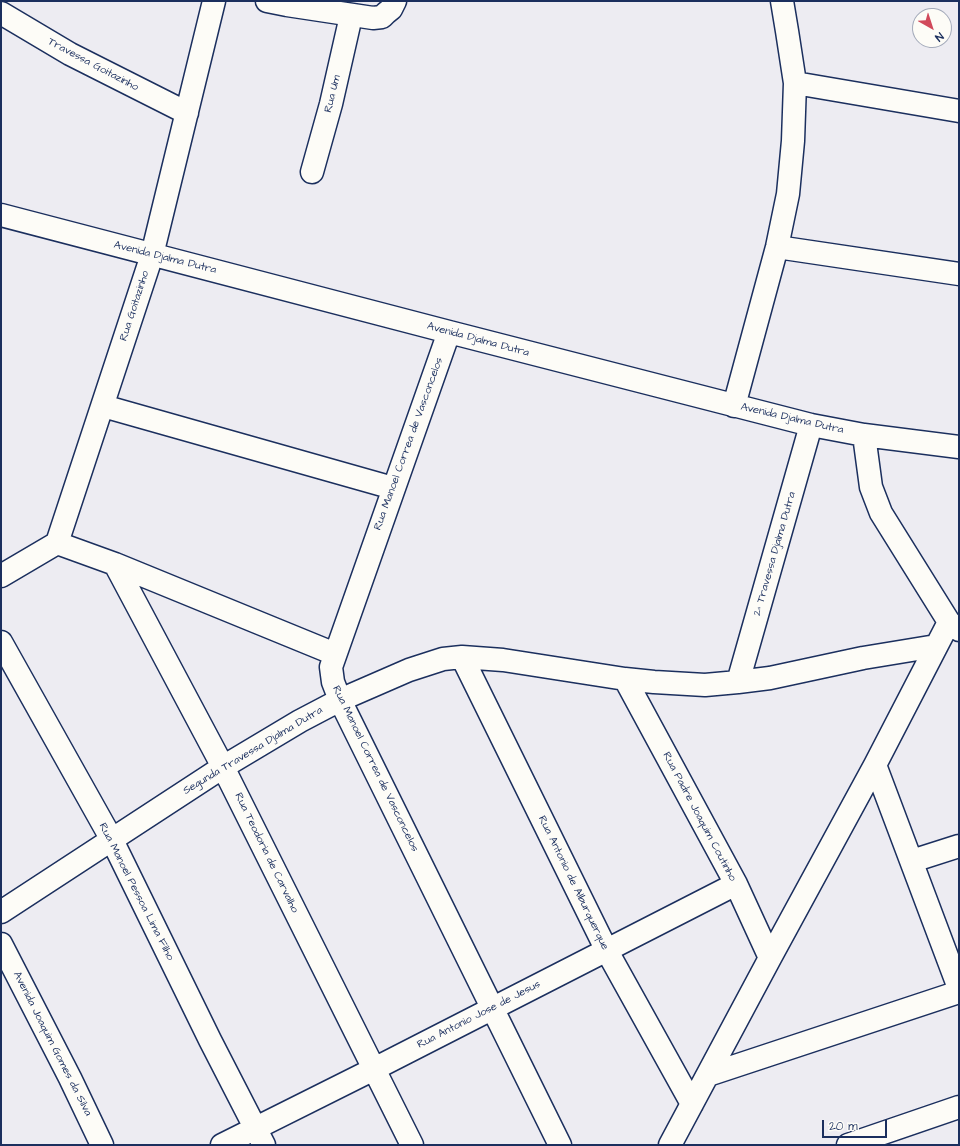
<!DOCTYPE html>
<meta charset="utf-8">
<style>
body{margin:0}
#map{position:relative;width:960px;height:1146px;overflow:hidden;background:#edecf2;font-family:"Architects Daughter",sans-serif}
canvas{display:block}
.frame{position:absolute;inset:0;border:2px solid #1b2f5e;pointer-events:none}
.north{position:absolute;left:912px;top:8px;width:40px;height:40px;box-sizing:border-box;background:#fdfcf7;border:1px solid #a3aaba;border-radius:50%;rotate:141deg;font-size:11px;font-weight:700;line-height:16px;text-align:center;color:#1b2f5e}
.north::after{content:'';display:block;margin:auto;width:14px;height:18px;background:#d1495b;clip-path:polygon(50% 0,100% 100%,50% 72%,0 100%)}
.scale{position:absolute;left:822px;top:1120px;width:65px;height:18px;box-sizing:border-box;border:2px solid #1b2f5e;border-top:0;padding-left:5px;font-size:12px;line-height:14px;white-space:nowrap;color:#1b2f5e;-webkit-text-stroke:3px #fdfcf7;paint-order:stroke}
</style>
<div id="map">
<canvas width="960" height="1146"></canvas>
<div class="frame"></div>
<div class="north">N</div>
<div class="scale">20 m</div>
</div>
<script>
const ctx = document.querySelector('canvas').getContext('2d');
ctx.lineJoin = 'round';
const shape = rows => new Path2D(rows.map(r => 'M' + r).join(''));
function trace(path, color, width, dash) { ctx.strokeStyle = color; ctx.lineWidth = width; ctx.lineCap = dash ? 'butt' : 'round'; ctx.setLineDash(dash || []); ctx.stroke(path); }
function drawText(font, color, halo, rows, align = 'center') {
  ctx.font = font + ' "Architects Daughter",sans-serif'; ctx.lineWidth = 3.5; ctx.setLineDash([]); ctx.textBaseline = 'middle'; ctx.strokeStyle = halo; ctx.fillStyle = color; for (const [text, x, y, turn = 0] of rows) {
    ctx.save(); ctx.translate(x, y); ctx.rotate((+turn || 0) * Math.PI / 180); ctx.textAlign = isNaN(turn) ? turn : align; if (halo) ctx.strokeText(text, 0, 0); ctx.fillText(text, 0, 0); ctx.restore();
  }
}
const minor = shape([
 [267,1,287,5,373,18,382,17,386,13,391,9,395,1],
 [1,13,70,54,187,113],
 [795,83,959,111],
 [312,172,331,104,351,16],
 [1,215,449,332,811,425,864,435,959,447],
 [777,247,959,274],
 [449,332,331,667,333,682,340,700,560,1145],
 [103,406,393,488],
 [734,406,777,247,788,194,793,141,795,83,787,31,782,1],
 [864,435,871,487,881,513,949,622,959,630],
 [57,543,115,564,335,654],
 [115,564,223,767,412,1145],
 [1,576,57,543,152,255,214,1],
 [1,642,112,840,210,1040,264,1145],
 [462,657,607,951,692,1104],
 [625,679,736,884,770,958],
 [738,682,811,425],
 [875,765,959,988],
 [912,861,959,846],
 [1,912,223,767,300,721,340,700,409,670,443,659,462,657,503,660,625,679,654,682,705,685,738,682,770,678,863,658,936,646],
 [1,944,70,1078,102,1145],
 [708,1075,959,992],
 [222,1145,374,1069,736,884],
 [670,1145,770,958,875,765,949,622],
 [848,1145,959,1107]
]);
trace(minor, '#1b2f5e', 25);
trace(minor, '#fdfcf7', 22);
drawText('11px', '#1b2f5e', '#fdfcf7', [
 ["Travessa Goitazinho",93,65,28],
 ["Rua Um",333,94,-76],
 ["Avenida Djalma Dutra",165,258,14],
 ["Rua Goitazinho",135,306,-72],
 ["Avenida Djalma Dutra",478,340,15],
 ["Avenida Djalma Dutra",792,419,13],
 ["Rua Manoel Correa de Vasconcelos",409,444,-70],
 ["2ª Travessa Djalma Dutra",775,554,-74],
 ["Segunda Travessa Djalma Dutra",253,751,-31],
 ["Rua Manoel Correa de Vasconcelos",375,769,64],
 ["Rua Padre Joaquim Coutinho",699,817,62],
 ["Rua Teodoria de Carvalho",266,853,64],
 ["Rua Antonio de Alburquerque",573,883,64],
 ["Rua Manoel Pessoa Lima Filho",136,892,63],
 ["Rua Antonio Jose de Jesus",479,1015,-27],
 ["Avenida Joaquim Gomes da Silva",52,1044,63]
]);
</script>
